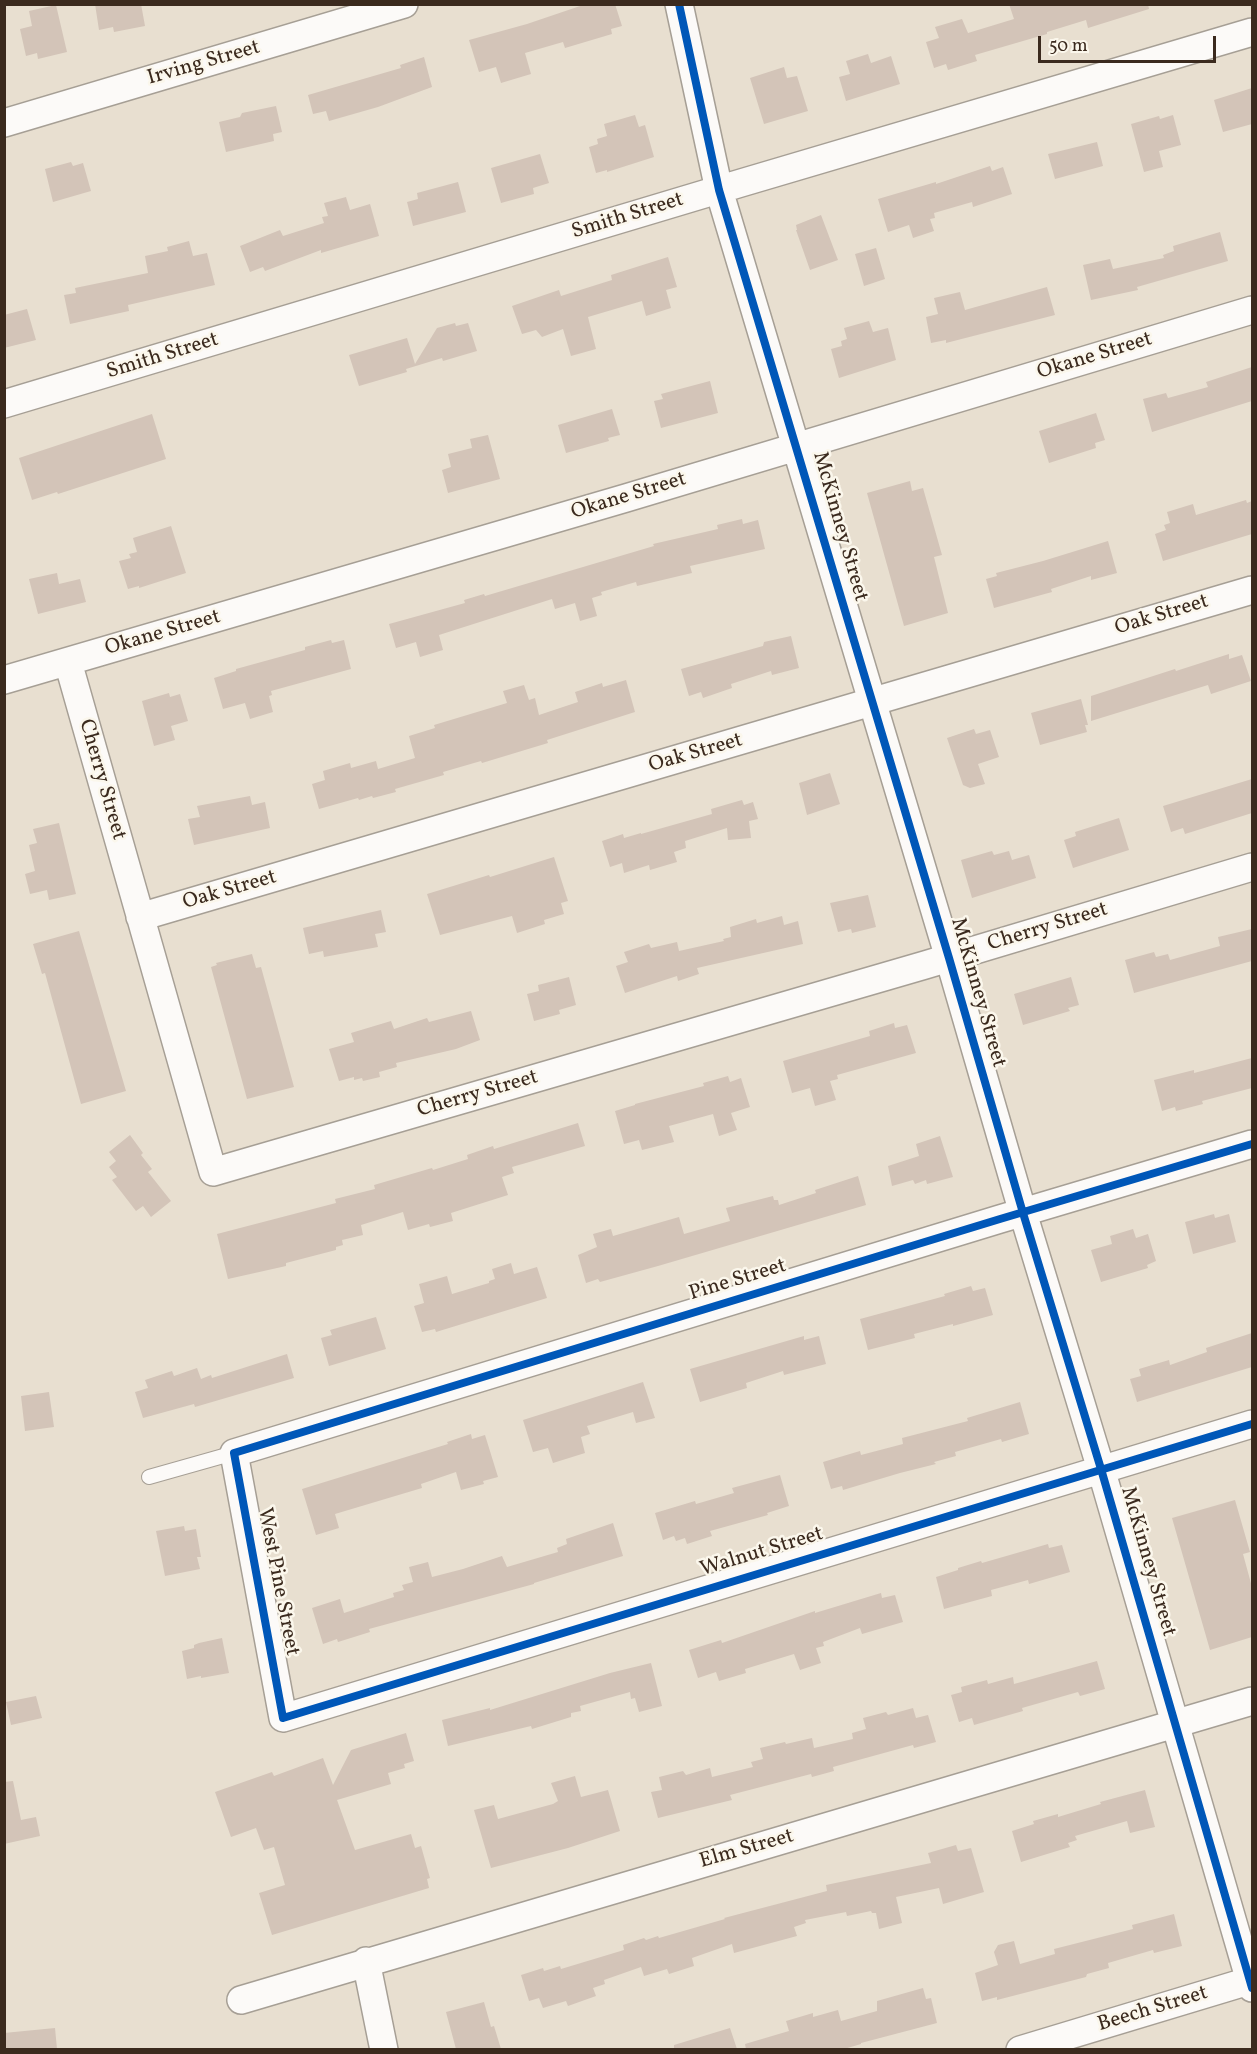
<!DOCTYPE html>
<style>
body{margin:0}
#map{position:relative;width:1257px;height:2054px;overflow:hidden;background:#e8dfd0;font-family:Vollkorn,serif}
canvas{display:block}
.frame{position:absolute;inset:0;border:6px solid #3b2a1e;pointer-events:none}
.scale{position:absolute;left:1038px;top:36px;width:178px;height:27px;box-sizing:border-box;border:3px solid #3b2a1e;border-top:0;padding-left:8px;font-size:18px;line-height:21px;white-space:nowrap;color:#3b2a1e;-webkit-text-stroke:4px #fbf7ec;paint-order:stroke}
</style>
<div id="map">
<canvas width="1257" height="2054"></canvas>
<div class="frame"></div>
<div class="scale">50 m</div>
</div>
<script>
const ctx = document.querySelector('canvas').getContext('2d');
ctx.lineJoin = 'round';
function paint(path, color) { ctx.fillStyle = color; ctx.fill(path, 'evenodd'); }
const shape = rows => new Path2D(rows.map(r => 'M' + r).join(''));
function trace(path, color, width, dash) { ctx.strokeStyle = color; ctx.lineWidth = width; ctx.lineCap = dash ? 'butt' : 'round'; ctx.setLineDash(dash || []); ctx.stroke(path); }
function drawText(font, color, halo, rows, align = 'center') {
  ctx.font = font + ' Vollkorn,serif'; ctx.lineWidth = 5; ctx.setLineDash([]); ctx.textBaseline = 'middle'; ctx.strokeStyle = halo; ctx.fillStyle = color; for (const [text, x, y, turn = 0] of rows) {
    ctx.save(); ctx.translate(x, y); ctx.rotate((+turn || 0) * Math.PI / 180); ctx.textAlign = isNaN(turn) ? turn : align; if (halo) ctx.strokeText(text, 0, 0); ctx.fillText(text, 0, 0); ctx.restore();
  }
}
paint(shape([
 [95,4,141,4,145,26,114,32,113,27,99,30],
 [586,4,615,4,622,26,611,29,612,34,565,48,563,42,525,53,531,74,501,83,496,67,479,72,469,40,527,24],
 [1009,4,1148,4,1149,9,1088,28,1086,20,1047,32,1047,34,975,55,977,61,948,70,946,64,934,68,926,42,939,38,935,27,962,19,968,33,1014,19],
 [56,5,67,52,38,59,37,53,26,56,20,29,32,26,29,11],
 [868,54,871,63,891,56,900,84,846,101,839,77,850,74,846,61],
 [424,57,432,87,378,107,329,121,326,111,313,114,308,95,401,68,400,65],
 [784,67,787,78,797,76,808,111,764,124,750,78],
 [1252,88,1252,124,1223,132,1214,100],
 [276,106,282,132,273,134,274,141,226,152,219,122,240,117,242,113],
 [635,115,639,127,645,125,654,157,607,172,607,170,596,173,589,147,598,144,597,139,607,136,604,124],
 [1173,115,1181,145,1159,151,1163,167,1144,172,1131,124,1159,116,1160,119],
 [1097,142,1103,166,1055,179,1048,154],
 [540,154,549,183,533,188,534,194,501,203,491,168],
 [71,162,73,166,83,163,91,191,53,202,45,169],
 [990,166,992,171,1003,167,1012,194,973,207,972,202,934,213,935,218,930,219,934,231,913,238,909,225,888,232,878,199,936,182,936,184],
 [458,182,466,212,413,226,407,202,418,199,417,193],
 [346,197,350,210,370,204,379,236,321,253,321,250,265,271,263,267,250,272,240,246,280,230,283,236,324,223,322,217,328,216,324,203],
 [821,215,838,260,810,270,796,230,797,230,796,225],
 [1220,232,1228,261,1137,287,1138,290,1091,300,1083,265,1110,259,1113,269,1164,258,1163,255,1174,251,1173,246],
 [189,241,193,256,207,253,215,285,128,305,129,311,70,324,64,295,76,293,75,288,148,273,145,256,168,251,167,247],
 [876,248,885,279,864,286,855,254],
 [668,257,677,287,666,290,671,308,646,316,642,301,588,317,596,349,571,356,563,329,542,337,536,330,522,334,512,306,559,290,561,296,612,280,611,275],
 [1047,287,1055,315,946,343,946,340,931,343,926,317,938,314,934,298,960,292,965,310],
 [27,309,36,340,4,348,4,315],
 [869,321,873,332,888,328,896,360,839,378,831,349,842,346,841,341,847,339,844,328],
 [455,323,456,326,468,323,477,351,443,361,442,358,406,369,407,372,359,386,349,355,407,338,415,364,437,328],
 [1252,367,1252,401,1152,432,1143,399,1166,393,1168,398,1208,387,1206,382],
 [710,381,718,413,661,428,654,401,663,399,661,394],
 [612,409,620,435,608,438,609,441,566,453,558,425],
 [1096,413,1105,440,1095,443,1096,448,1049,463,1039,431],
 [152,414,166,459,58,494,57,492,32,500,19,458],
 [488,435,500,479,448,493,442,470,451,467,448,454,472,448,470,439],
 [910,481,912,491,923,488,942,555,934,557,948,613,904,626,867,493],
 [1246,500,1247,503,1252,501,1252,534,1163,561,1155,534,1166,530,1164,525,1170,523,1167,512,1193,504,1196,515],
 [742,519,743,524,758,520,765,549,690,566,692,573,637,586,636,582,601,592,602,595,592,598,597,616,580,621,575,603,555,609,552,599,439,635,443,650,420,657,416,642,396,648,389,624,465,603,464,600,484,594,485,596,654,546,653,544,718,529,717,525],
 [171,526,186,573,139,588,139,586,128,589,119,561,131,558,129,554,137,552,133,538],
 [1108,541,1117,573,1091,580,1091,576,1051,589,1052,592,994,608,986,579,997,576,996,573,1043,561],
 [57,573,59,584,80,579,86,602,38,614,29,579],
 [791,636,799,668,772,675,771,671,731,684,732,688,703,698,701,692,689,696,681,669,763,646,764,642],
 [331,640,332,643,344,640,351,669,271,691,272,695,269,696,273,712,250,719,245,703,223,709,214,678,236,671,236,669,305,650,305,647],
 [1229,654,1229,659,1242,655,1251,681,1211,694,1208,685,1091,721,1091,696,1175,669,1176,671],
 [626,680,635,712,547,740,548,743,482,763,481,761,443,772,444,775,395,789,396,792,373,798,372,796,359,800,358,798,319,809,312,784,325,780,323,771,350,763,351,768,376,761,378,769,415,758,409,736,435,728,434,725,507,703,503,691,524,685,529,700,535,698,539,715,578,702,575,692,602,683,603,687],
 [169,693,170,697,180,694,188,721,171,726,175,740,154,746,142,701],
 [1081,699,1088,725,1085,725,1087,732,1040,745,1031,713],
 [974,729,976,734,990,730,999,757,978,764,985,784,970,788,963,785,947,738],
 [830,773,840,804,807,815,799,783],
 [1252,779,1252,813,1185,834,1183,828,1171,832,1163,806],
 [250,796,252,805,265,802,270,828,194,845,188,819,200,817,197,806],
 [742,800,744,805,753,802,758,819,749,821,751,838,728,840,727,828,685,841,686,848,674,852,677,862,650,870,649,865,624,873,622,863,610,867,602,841,623,834,624,838,641,833,641,834,712,814,711,809],
 [1119,818,1129,850,1073,868,1064,840,1076,836,1075,832],
 [59,823,76,894,49,900,47,890,30,894,25,874,35,871,29,845,37,843,33,829],
 [992,851,994,855,1009,851,1012,860,1029,855,1036,878,972,898,961,860],
 [554,857,568,901,561,903,564,914,544,920,545,924,517,933,512,916,440,935,427,894,489,875,490,877],
 [868,895,876,927,852,933,851,929,838,932,830,903],
 [381,910,386,932,375,934,378,947,324,957,323,951,309,954,303,928],
 [782,916,784,925,798,921,803,944,697,968,699,974,678,981,677,976,625,993,616,966,628,962,624,952,649,944,651,948,677,942,679,951,724,941,723,939,731,937,730,927,756,919,757,923],
 [1252,929,1252,961,1134,993,1125,960,1154,952,1156,957,1168,954,1170,960,1220,946,1218,937],
 [79,931,126,1091,81,1104,45,973,42,974,33,944],
 [252,954,256,968,261,967,294,1087,247,1099,211,967,217,965,216,963],
 [569,977,576,1005,559,1010,560,1014,534,1021,527,994,539,991,538,985],
 [1071,977,1079,1005,1068,1008,1070,1011,1023,1025,1014,994],
 [471,1011,480,1040,456,1049,396,1063,397,1067,379,1072,380,1077,363,1081,362,1078,354,1080,354,1077,339,1081,329,1049,354,1042,351,1033,391,1021,394,1029,427,1018,429,1022],
 [894,1023,895,1028,907,1025,916,1053,837,1075,838,1079,830,1081,836,1100,815,1106,810,1088,792,1093,783,1061,870,1036,869,1031],
 [1252,1058,1252,1088,1202,1101,1203,1104,1176,1111,1175,1107,1162,1111,1154,1080,1194,1070,1194,1073],
 [728,1076,730,1082,741,1078,750,1107,731,1113,737,1130,719,1136,713,1114,669,1126,674,1142,642,1150,639,1140,624,1144,615,1111,635,1105,635,1104,704,1086,703,1083],
 [578,1123,585,1146,512,1167,514,1173,502,1177,508,1195,451,1213,453,1221,430,1227,429,1224,408,1230,403,1212,361,1225,363,1235,342,1240,343,1245,336,1247,336,1250,286,1263,286,1266,228,1279,217,1234,336,1203,335,1199,375,1189,374,1185,432,1168,433,1170,468,1159,467,1155,493,1146,494,1149],
 [130,1135,143,1153,141,1155,152,1169,148,1172,171,1201,151,1217,143,1206,136,1211,112,1180,117,1177,109,1167,116,1161,109,1152],
 [940,1136,953,1177,927,1184,926,1180,915,1184,913,1180,892,1186,888,1166,919,1156,916,1144],
 [858,1176,866,1205,658,1266,600,1282,598,1279,586,1283,578,1255,597,1247,593,1234,611,1229,613,1236,679,1217,684,1234,730,1221,726,1208,773,1196,774,1200,778,1200,779,1205,816,1193,815,1190],
 [1214,1214,1215,1218,1229,1214,1236,1242,1193,1254,1185,1222],
 [1133,1229,1136,1238,1148,1234,1156,1261,1147,1265,1148,1268,1101,1282,1091,1250,1112,1244,1110,1236],
 [511,1263,514,1274,537,1267,547,1298,436,1332,435,1329,422,1332,414,1306,424,1303,419,1284,447,1276,452,1294,489,1283,489,1281,495,1279,492,1269],
 [971,1286,973,1291,985,1288,993,1315,953,1326,953,1324,914,1334,915,1338,868,1350,860,1319,945,1296,944,1294],
 [376,1317,386,1349,329,1366,321,1338,332,1335,330,1330],
 [1252,1333,1252,1367,1137,1402,1130,1379,1141,1376,1139,1369,1169,1360,1170,1365,1207,1352,1206,1348],
 [804,1336,804,1340,819,1336,826,1364,784,1375,783,1371,746,1383,747,1388,700,1402,690,1369],
 [287,1354,294,1378,195,1407,194,1404,143,1418,135,1392,148,1388,145,1380,172,1371,174,1376,197,1368,201,1379,211,1375,212,1378],
 [643,1382,655,1418,636,1423,633,1412,587,1426,590,1434,581,1437,585,1453,553,1463,548,1448,533,1452,523,1420],
 [49,1392,54,1427,25,1431,21,1396],
 [1020,1402,1029,1434,1002,1442,1001,1439,955,1452,956,1456,934,1462,936,1464,900,1473,843,1490,842,1486,831,1489,823,1462,860,1451,861,1455,903,1444,902,1438,968,1421,967,1418],
 [471,1434,472,1439,485,1435,498,1477,483,1481,484,1484,461,1490,456,1472,421,1484,422,1488,335,1514,339,1528,316,1535,302,1489,448,1444,447,1442],
 [780,1475,789,1506,767,1513,768,1515,710,1531,712,1536,687,1544,685,1538,676,1541,674,1536,663,1540,655,1513,695,1501,696,1504,734,1493,732,1488],
 [1235,1500,1250,1552,1243,1554,1252,1587,1252,1637,1210,1650,1172,1518],
 [613,1523,623,1556,534,1583,534,1584,369,1629,370,1632,338,1642,337,1639,323,1644,312,1608,340,1599,344,1613,394,1597,393,1593,404,1590,402,1585,413,1582,409,1567,428,1562,432,1577,463,1569,502,1556,507,1567,558,1552,557,1548,567,1544,566,1539],
 [184,1526,185,1531,196,1529,201,1557,197,1557,200,1569,165,1576,156,1531],
 [1048,1544,1049,1548,1062,1545,1070,1572,1029,1584,1028,1580,991,1590,992,1596,944,1609,936,1577,958,1570,958,1568,981,1561,982,1563],
 [881,1593,882,1598,895,1595,903,1622,862,1634,860,1628,823,1642,824,1646,816,1648,821,1663,800,1670,794,1654,745,1669,746,1673,719,1681,716,1672,698,1678,689,1650,721,1640,722,1643,815,1611,815,1613],
 [222,1638,229,1673,201,1678,201,1676,187,1679,182,1651,194,1648,194,1645,199,1643],
 [1097,1661,1105,1689,1080,1696,1078,1692,1022,1708,1023,1711,974,1725,972,1718,959,1722,951,1695,962,1692,961,1687,987,1680,988,1684,1013,1677,1014,1684],
 [651,1663,662,1706,639,1712,635,1698,631,1699,630,1692,580,1706,581,1711,571,1713,571,1717,532,1729,531,1726,448,1746,442,1720,490,1708,490,1710,610,1673],
 [36,1696,42,1718,11,1725,6,1702],
 [913,1708,916,1718,928,1715,936,1742,914,1748,913,1745,833,1767,834,1771,812,1777,811,1774,730,1795,732,1800,658,1818,651,1792,662,1790,659,1777,683,1771,686,1775,710,1768,712,1777,753,1767,751,1762,763,1759,760,1748,785,1742,786,1744,812,1738,814,1748,853,1739,852,1733,866,1729,863,1718,886,1712,888,1715],
 [406,1733,414,1761,404,1764,405,1768,388,1773,391,1784,337,1800,355,1850,411,1834,415,1848,421,1846,430,1878,427,1879,429,1888,272,1935,259,1893,285,1885,274,1847,264,1850,256,1828,231,1837,215,1792,272,1772,274,1776,323,1758,333,1785,351,1750],
 [575,1776,581,1797,608,1790,620,1831,568,1848,491,1868,474,1810,494,1805,498,1819,553,1804,558,1801,551,1783],
 [13,1781,21,1820,36,1817,40,1836,4,1844,4,1782],
 [1145,1790,1155,1827,1130,1833,1127,1821,1075,1836,1077,1840,1068,1843,1070,1847,1021,1862,1012,1831,1034,1824,1033,1821,1058,1814,1058,1817,1101,1804,1100,1802],
 [956,1845,958,1851,971,1848,984,1892,943,1904,939,1888,896,1897,902,1923,879,1929,876,1913,872,1913,871,1911,847,1916,846,1912,805,1920,806,1923,794,1927,797,1936,734,1953,732,1944,692,1958,694,1966,669,1974,667,1969,644,1976,641,1967,604,1980,605,1984,593,1988,596,1996,568,2006,566,2001,543,2008,539,1998,529,2001,521,1975,543,1968,544,1971,560,1966,561,1969,624,1950,623,1945,644,1938,646,1940,658,1936,659,1938,725,1919,724,1918,827,1891,826,1885,931,1863,928,1853],
 [1174,1914,1182,1946,1154,1953,1153,1950,1108,1963,1109,1968,1087,1974,1086,1977,997,2000,997,1997,982,2001,975,1973,998,1965,994,1952,998,1945,1014,1941,1020,1964,1055,1954,1054,1949,1133,1929,1132,1925],
 [923,1988,926,1999,931,1998,937,2023,861,2043,861,2044,844,2049,746,2049,745,2044,789,2031,786,2021,813,2013,813,2017,838,2010,841,2021,877,2011,877,2001],
 [484,2002,491,2027,494,2026,501,2049,456,2049,446,2012],
 [55,2028,57,2049,4,2049,4,2033],
 [730,2028,737,2049,674,2049,674,2045]
]), '#d3c4b8');
const lane = shape([
 [149,1477,234,1453]
]);
const street = shape([
 [679,4,719,190,949,958,1023,1213,1101,1469,1252,1988],
 [4,123,404,4],
 [4,404,741,183,1252,32],
 [68,662,213,1172,925,965,1252,867],
 [4,680,626,498,1252,310],
 [140,917,1252,590],
 [1252,1144,1000,1219,234,1453,283,1718,1252,1424],
 [366,1961,384,2050],
 [241,2000,1252,1701],
 [1020,2050,1252,1980]
]);
trace(lane, '#a69f95', 16);
trace(street, '#a69f95', 30);
trace(lane, '#fcfaf8', 14);
trace(street, '#fcfaf8', 27);
trace(shape([
 [679,4,719,190,949,958,1023,1213,1101,1469,1252,1988],
 [1252,1144,1000,1219,234,1453,283,1718,1252,1424]
]), '#0057b8', 8);
drawText('21px', '#3b2a1e', '#fbf7ec', [
 ["Irving Street",204,64,-16],
 ["Smith Street",628,217,-17],
 ["Smith Street",163,357,-17],
 ["Okane Street",1095,357,-17],
 ["Okane Street",629,497,-17],
 ["McKinney Street",839,527,74],
 ["Oak Street",1162,616,-17],
 ["Okane Street",163,634,-16],
 ["Oak Street",696,754,-16],
 ["Cherry Street",101,780,74],
 ["Oak Street",230,891,-16],
 ["Cherry Street",1048,928,-17],
 ["McKinney Street",977,993,74],
 ["Cherry Street",478,1095,-16],
 ["Pine Street",738,1281,-17],
 ["Walnut Street",762,1553,-17],
 ["McKinney Street",1147,1562,74],
 ["West Pine Street",277,1582,79],
 ["Elm Street",747,1850,-16],
 ["Beech Street",1153,2010,-17]
]);
</script>
